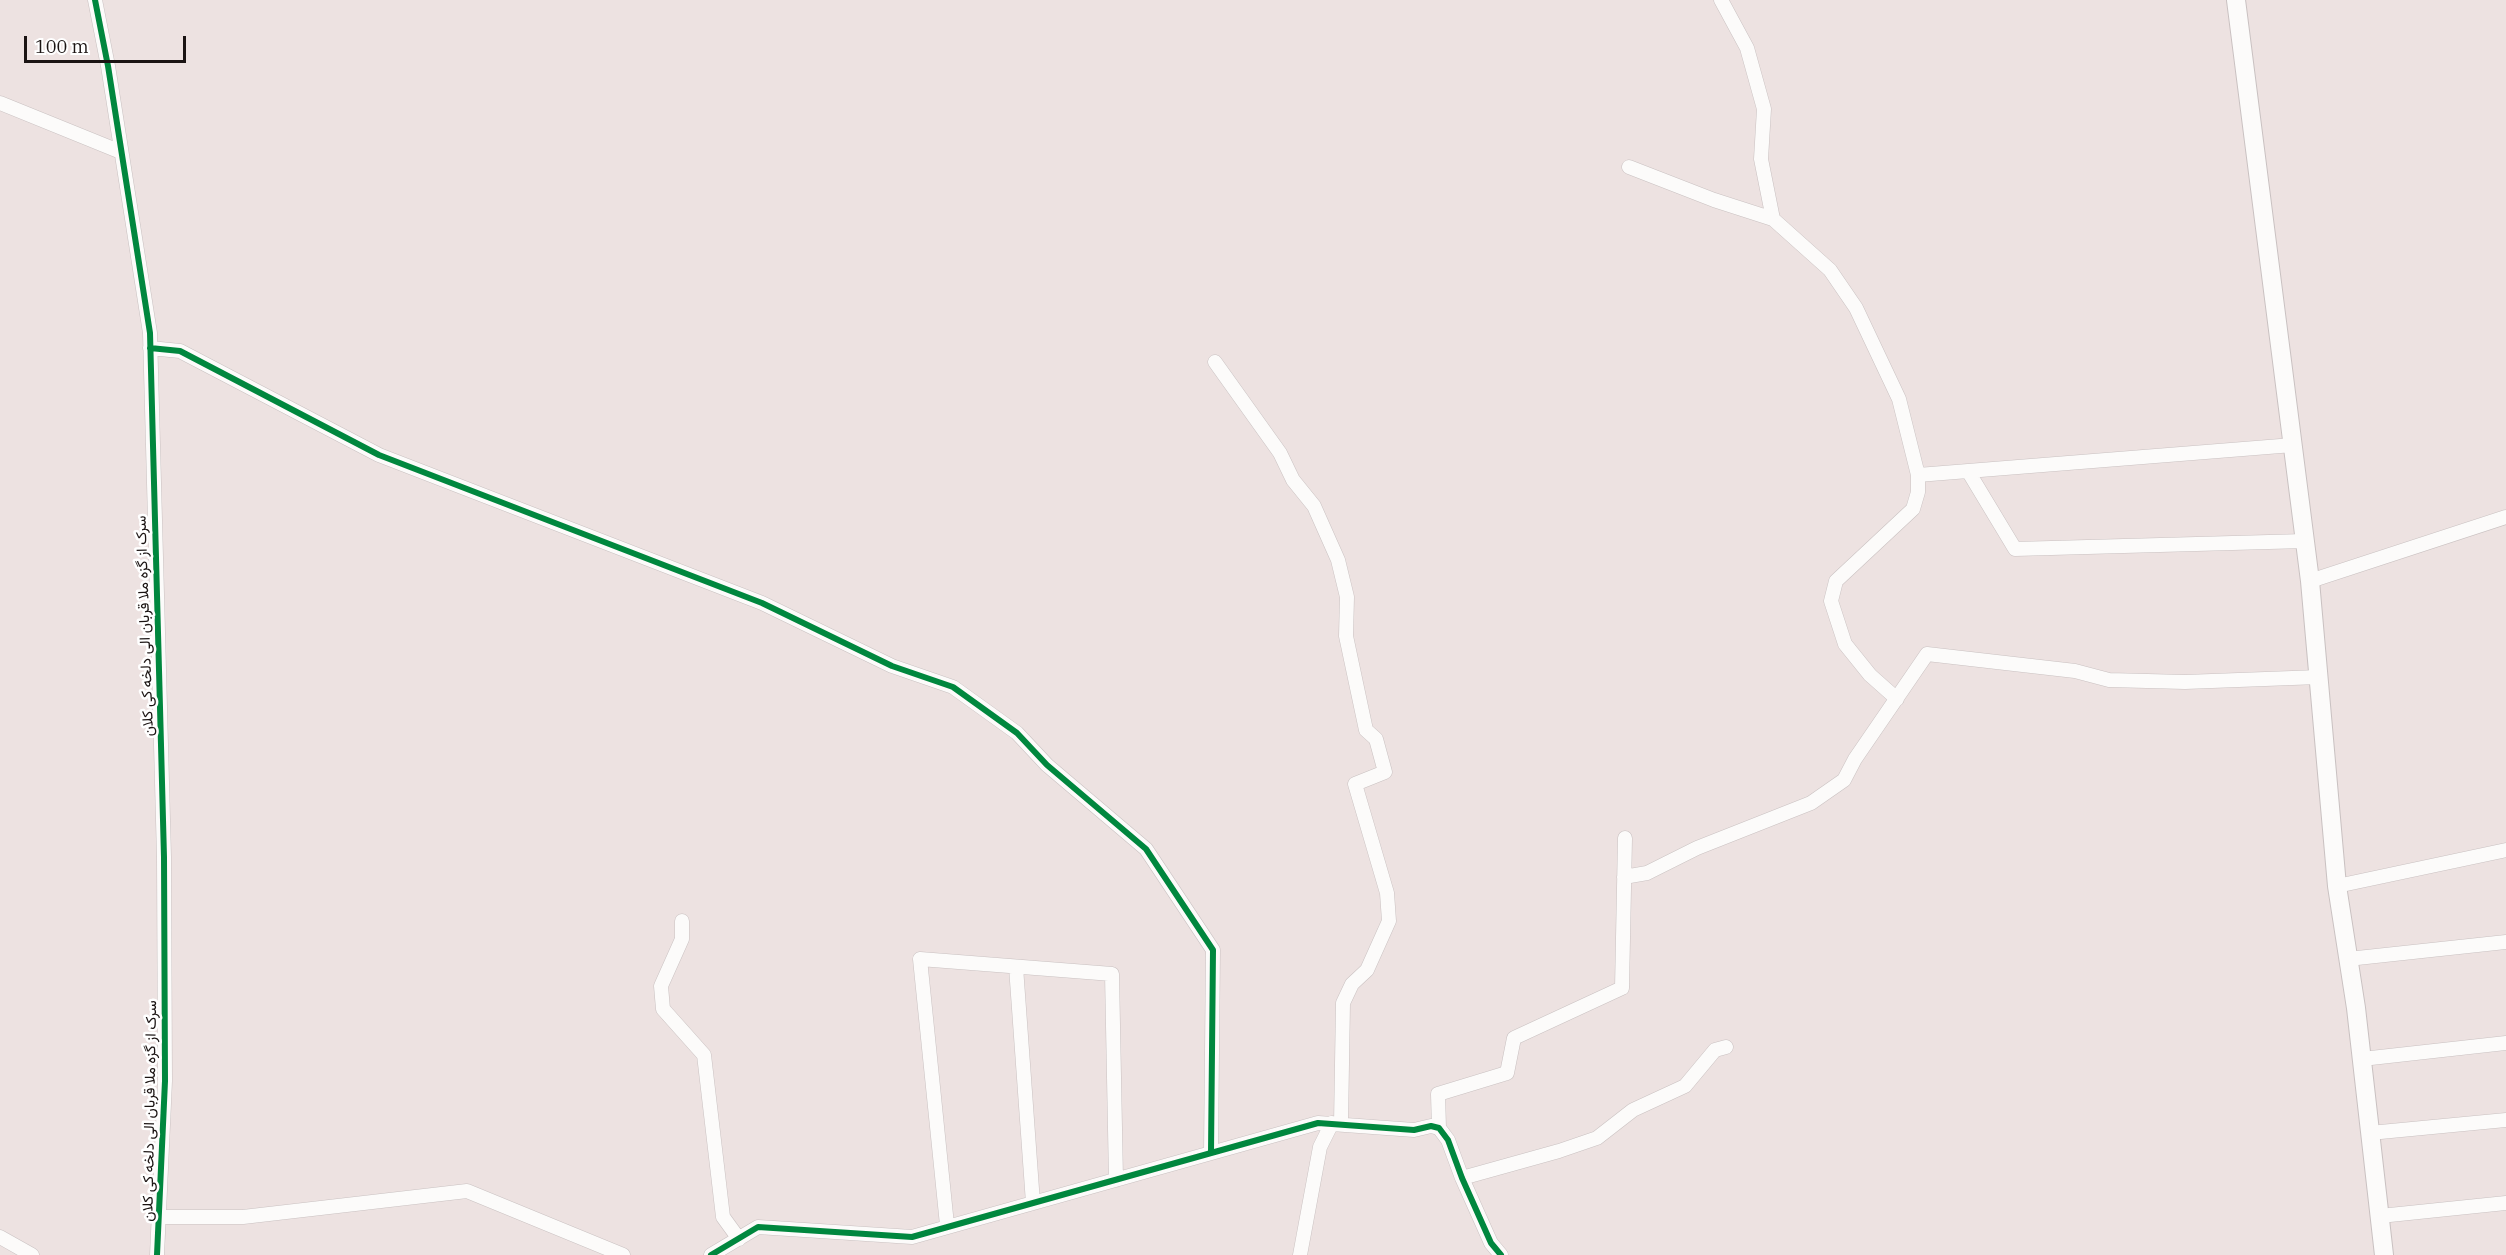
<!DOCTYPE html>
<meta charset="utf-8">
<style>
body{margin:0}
#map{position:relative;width:2506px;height:1255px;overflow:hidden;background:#ede2e1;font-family:"IBM Plex Serif",serif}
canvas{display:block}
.scale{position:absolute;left:24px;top:36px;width:162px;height:27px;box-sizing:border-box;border:3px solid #1b1413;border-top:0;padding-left:8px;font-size:18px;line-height:21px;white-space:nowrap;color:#1b1413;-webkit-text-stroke:4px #fff;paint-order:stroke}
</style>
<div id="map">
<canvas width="2506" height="1255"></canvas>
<div class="scale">100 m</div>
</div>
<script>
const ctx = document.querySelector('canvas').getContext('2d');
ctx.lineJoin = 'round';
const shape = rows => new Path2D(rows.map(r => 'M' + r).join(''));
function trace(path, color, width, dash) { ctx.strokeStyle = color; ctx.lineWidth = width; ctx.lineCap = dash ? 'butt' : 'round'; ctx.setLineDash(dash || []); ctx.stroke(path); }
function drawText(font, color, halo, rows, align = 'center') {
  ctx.font = font + ' "IBM Plex Serif",Vazirmatn,serif'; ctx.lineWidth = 5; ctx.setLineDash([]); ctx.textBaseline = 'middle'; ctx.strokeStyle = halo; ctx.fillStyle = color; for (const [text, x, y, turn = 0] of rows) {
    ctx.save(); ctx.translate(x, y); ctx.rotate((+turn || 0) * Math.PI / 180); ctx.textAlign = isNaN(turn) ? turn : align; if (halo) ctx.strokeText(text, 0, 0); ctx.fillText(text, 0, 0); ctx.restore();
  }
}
const minor = shape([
 [95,0,108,66,150,333,164,857,165,1081,157,1255],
 [1721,0,1747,48,1764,109,1761,159,1773,219,1830,270,1856,308,1899,399,1918,475,1918,492,1913,509,1836,581,1831,601,1845,644,1870,675,1897,699],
 [0,103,121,152],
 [1629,167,1714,200,1773,219],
 [150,348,180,351,379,455,762,603,892,666,953,687,1017,733,1047,765,1146,849,1213,950,1211,1152],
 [1215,362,1280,453,1293,480,1314,506,1338,560,1347,597,1346,636,1366,730,1376,739,1385,772,1355,784,1387,893,1389,921,1367,970,1352,984,1343,1003,1341,1124],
 [1968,471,2015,549,2305,541],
 [1918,475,2293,445],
 [2310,581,2506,517],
 [1624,877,1647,873,1697,848,1811,803,1844,780,1855,759,1927,654,2075,671,2109,680,2185,682,2319,677],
 [2337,886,2506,850],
 [682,921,682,939,661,986,663,1009,704,1055,723,1217,739,1239],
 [2348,959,2506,942],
 [1016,967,1033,1203],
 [2362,1059,2506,1043],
 [1439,1128,1438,1094,1507,1073,1514,1038,1622,988,1625,838],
 [2370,1133,2506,1120],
 [1462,1178,1559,1151,1597,1138,1633,1110,1685,1086,1715,1050,1726,1047],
 [2380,1216,2506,1203],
 [160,1217,243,1217,467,1191,623,1255],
 [947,1225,920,959,1112,974,1116,1180],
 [0,1237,32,1255],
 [711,1255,758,1227,912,1237,1318,1123,1414,1130,1431,1126,1439,1128,1448,1140,1462,1178,1491,1243,1501,1255],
 [1300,1255,1320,1147,1332,1123]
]);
const major = shape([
 [2236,0,2310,581,2337,886,2356,1008,2384,1255]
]);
trace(minor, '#c9c1c1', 15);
trace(major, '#c9c1c1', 20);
trace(minor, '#fcfbfa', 14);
trace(major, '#fcfbfa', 18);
trace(shape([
 [95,0,108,66,150,333,164,857,165,1081,157,1255],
 [150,348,180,351,379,455,762,603,892,666,953,687,1017,733,1047,765,1146,849,1213,950,1211,1152],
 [711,1255,758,1227,912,1237,1318,1123,1414,1130,1431,1126,1439,1128,1448,1140,1462,1178,1491,1243,1501,1255]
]), '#00873e', 6);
drawText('15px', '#1b1413', '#fff', [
 ["سرک از گزه ملا قربان الی دلخه کی کلان",145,626,-92],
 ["سرک از گزه ملا قربان الی دلخه کی کلان",150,1111,-89]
]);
</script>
